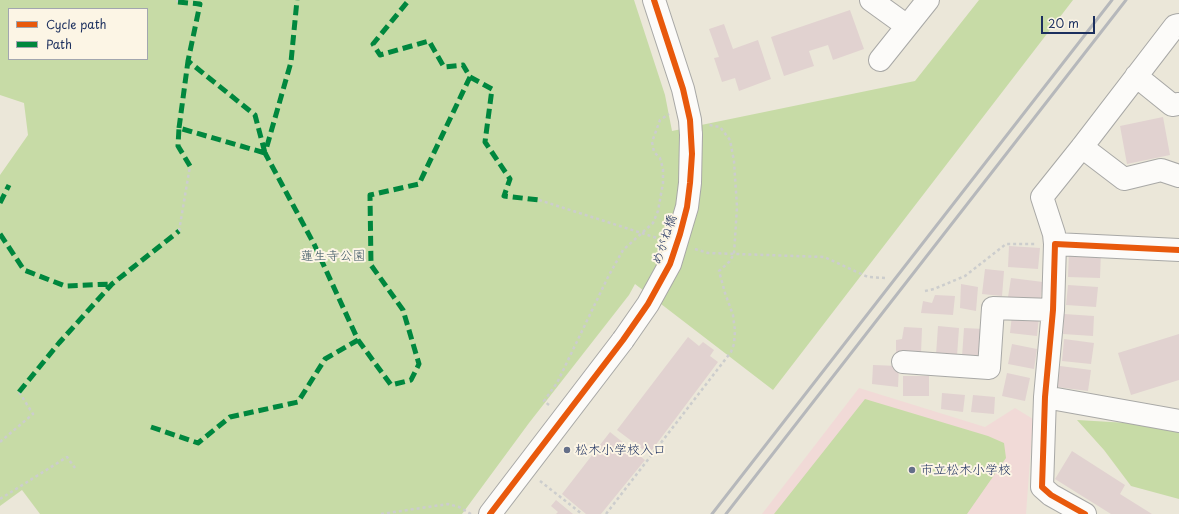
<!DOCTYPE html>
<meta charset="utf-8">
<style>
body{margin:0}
#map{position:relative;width:1179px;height:514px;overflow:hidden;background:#ebe7d9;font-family:"Playpen Sans",sans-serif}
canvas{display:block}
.legend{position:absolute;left:8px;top:8px;width:140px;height:52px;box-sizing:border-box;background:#fcf5e5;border:1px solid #a2a6af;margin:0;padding:5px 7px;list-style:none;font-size:12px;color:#1b2f5e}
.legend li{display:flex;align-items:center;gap:8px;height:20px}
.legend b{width:20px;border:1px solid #a2a6af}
.scale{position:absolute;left:1041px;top:16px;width:54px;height:18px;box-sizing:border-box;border:2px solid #1b2f5e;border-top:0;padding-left:5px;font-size:12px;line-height:14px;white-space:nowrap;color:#1b2f5e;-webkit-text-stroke:3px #fcf5e5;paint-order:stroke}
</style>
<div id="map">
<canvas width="1179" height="514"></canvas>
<ul class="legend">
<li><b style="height:5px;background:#e8590c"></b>Cycle path</li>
<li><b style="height:5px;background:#00873e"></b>Path</li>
</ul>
<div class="scale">20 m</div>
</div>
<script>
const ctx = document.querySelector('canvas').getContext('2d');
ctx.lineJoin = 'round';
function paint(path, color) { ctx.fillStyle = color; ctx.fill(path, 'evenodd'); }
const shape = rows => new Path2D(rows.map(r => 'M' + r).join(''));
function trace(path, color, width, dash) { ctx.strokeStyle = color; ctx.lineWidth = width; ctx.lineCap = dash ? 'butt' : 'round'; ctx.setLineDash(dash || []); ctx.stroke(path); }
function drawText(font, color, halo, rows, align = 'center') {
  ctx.font = font + ' "Playpen Sans","Klee One",sans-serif'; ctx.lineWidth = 4; ctx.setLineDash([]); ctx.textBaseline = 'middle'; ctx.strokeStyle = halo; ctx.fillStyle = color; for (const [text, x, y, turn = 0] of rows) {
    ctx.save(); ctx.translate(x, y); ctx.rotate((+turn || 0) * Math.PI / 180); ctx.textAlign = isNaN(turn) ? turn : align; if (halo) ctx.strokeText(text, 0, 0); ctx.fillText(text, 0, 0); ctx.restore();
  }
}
paint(shape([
 [859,388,985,427,1015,408,1033,419,1026,514,762,514]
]), '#f1dad7');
paint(shape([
 [0,0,634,0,665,95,672,131,915,81,979,0,1073,0,773,390,635,284,629,295,529,423,462,514,40,514,22,490,0,506,0,175,28,135,24,103,0,95],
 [9,9,147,9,147,59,9,59],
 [865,399,988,436,1004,443,1006,458,967,514,774,514],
 [1077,420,1179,426,1179,499,1131,486,1104,450]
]), '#c7dba6');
paint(shape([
 [850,10,864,49,833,60,828,45,809,51,814,66,784,76,771,37],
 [724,24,733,49,758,40,771,79,739,91,735,78,722,82,714,58,719,57,709,29],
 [1163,117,1170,155,1127,164,1120,126],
 [1009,246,1040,248,1038,269,1008,267],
 [1069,250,1101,251,1100,278,1068,277],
 [985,269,1004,271,1002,296,982,294],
 [1011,278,1043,282,1040,302,1008,297],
 [961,284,978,287,976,311,960,308],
 [1068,285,1098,287,1096,307,1066,305],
 [935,295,955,296,953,315,921,313,923,301,932,303],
 [1064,314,1094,316,1093,336,1063,334],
 [1012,315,1039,317,1037,336,1010,333],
 [938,326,959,328,957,356,936,355],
 [904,327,922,328,921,354,896,353,896,340,902,339],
 [964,328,984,329,982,358,962,357],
 [1179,334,1179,380,1131,395,1118,353],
 [688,337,699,346,703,342,714,350,710,356,718,362,649,454,617,430],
 [1064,339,1094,343,1091,364,1062,361],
 [1012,344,1037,349,1034,369,1008,364],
 [873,365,899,366,898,387,872,384],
 [1060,366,1091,370,1088,391,1057,387],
 [1007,373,1030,378,1025,401,1002,396],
 [903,376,929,376,929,396,903,396],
 [942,393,965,395,963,412,941,409],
 [973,395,995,397,994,414,971,412],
 [610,432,645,460,601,514,586,514,562,494],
 [1072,451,1125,485,1120,494,1152,514,1111,514,1055,479],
 [556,500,573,514,556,514,558,512,551,506]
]), '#e1d2d0');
const minor = shape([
 [654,0,683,89,690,120,691,135],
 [871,0,907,26],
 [880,60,928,0],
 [1136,76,1172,105,1179,104],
 [1082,147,1124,179,1161,170,1179,176],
 [1055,244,1054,234,1042,197,1082,147,1175,26,1179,25],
 [903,362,989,368,993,308,1053,310],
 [1045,397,1179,421],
 [490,514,623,340],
 [1085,514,1051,495,1042,487,1045,397,1053,310,1055,244,1179,250]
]);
trace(minor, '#a8a8a6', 24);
trace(shape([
 [177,0,178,2],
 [539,200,657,238],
 [179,231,190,166],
 [695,249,708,253,824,257,868,277,885,278],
 [925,291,934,289,965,276,1006,244,1035,244],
 [549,405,544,401,557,383,608,277,623,250,653,223,658,211,663,183,663,169,660,158,654,152,652,142,660,120,669,114],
 [0,442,33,414,19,392],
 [540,481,582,514],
 [0,499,67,457,75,468],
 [381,514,448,504,459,507,471,514],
 [606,514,731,352,734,344,735,331,733,315,725,293,719,271,729,262,734,254,737,207,734,161,730,140,720,127,709,125]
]), '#cccdcd', 2.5, [3, 3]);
trace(minor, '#fcfbf9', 22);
trace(shape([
 [712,514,1112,0],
 [726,514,1126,0]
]), '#b6b8bb', 3);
const minorBridge = shape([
 [623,340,648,304,670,264,687,207,690,183,691,135]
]);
trace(minorBridge, '#a8a8a6', 24, []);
trace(minorBridge, '#fcfbf9', 22);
trace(shape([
 [178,2,200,4,188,61,255,115,265,153],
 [470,77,492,89,485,142,510,179,504,196,539,200],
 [179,128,188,61],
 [190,166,178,146,179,128,265,153],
 [0,203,9,185],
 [0,234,24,270,65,286,112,284],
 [358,340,391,385,411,380,419,364,403,310,371,265,370,195,419,184,470,77,463,65,444,67,429,41,380,55,373,44,409,0],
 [19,392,59,343,112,284,179,231],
 [151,427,198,443,230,417,298,402,325,359,358,340,314,244,265,153,291,62,297,0]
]), '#00873e', 5, [10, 5]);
trace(shape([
 [490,514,623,340,648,304,670,264,680,234,687,207,690,183,692,154,690,120,683,89,654,0],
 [1085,514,1051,495,1042,487,1045,397,1053,310,1055,244,1179,250]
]), '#e8590c', 6);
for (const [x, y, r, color] of [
 [567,450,4,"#646f89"],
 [912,470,4,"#646f89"]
]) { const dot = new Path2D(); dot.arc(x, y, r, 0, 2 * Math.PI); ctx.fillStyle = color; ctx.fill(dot); trace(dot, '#fcf5e5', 1.5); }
drawText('13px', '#1b2f5e', '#fcf5e5', [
 ["めがね橋",665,240,-72]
]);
drawText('13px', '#3e5866', '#fcf5e5', [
 ["蓮生寺公園",333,256]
]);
drawText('13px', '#1b2f5e', '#fcf5e5', [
 ["松木小学校入口",575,450],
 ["市立松木小学校",920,470]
], 'left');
</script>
